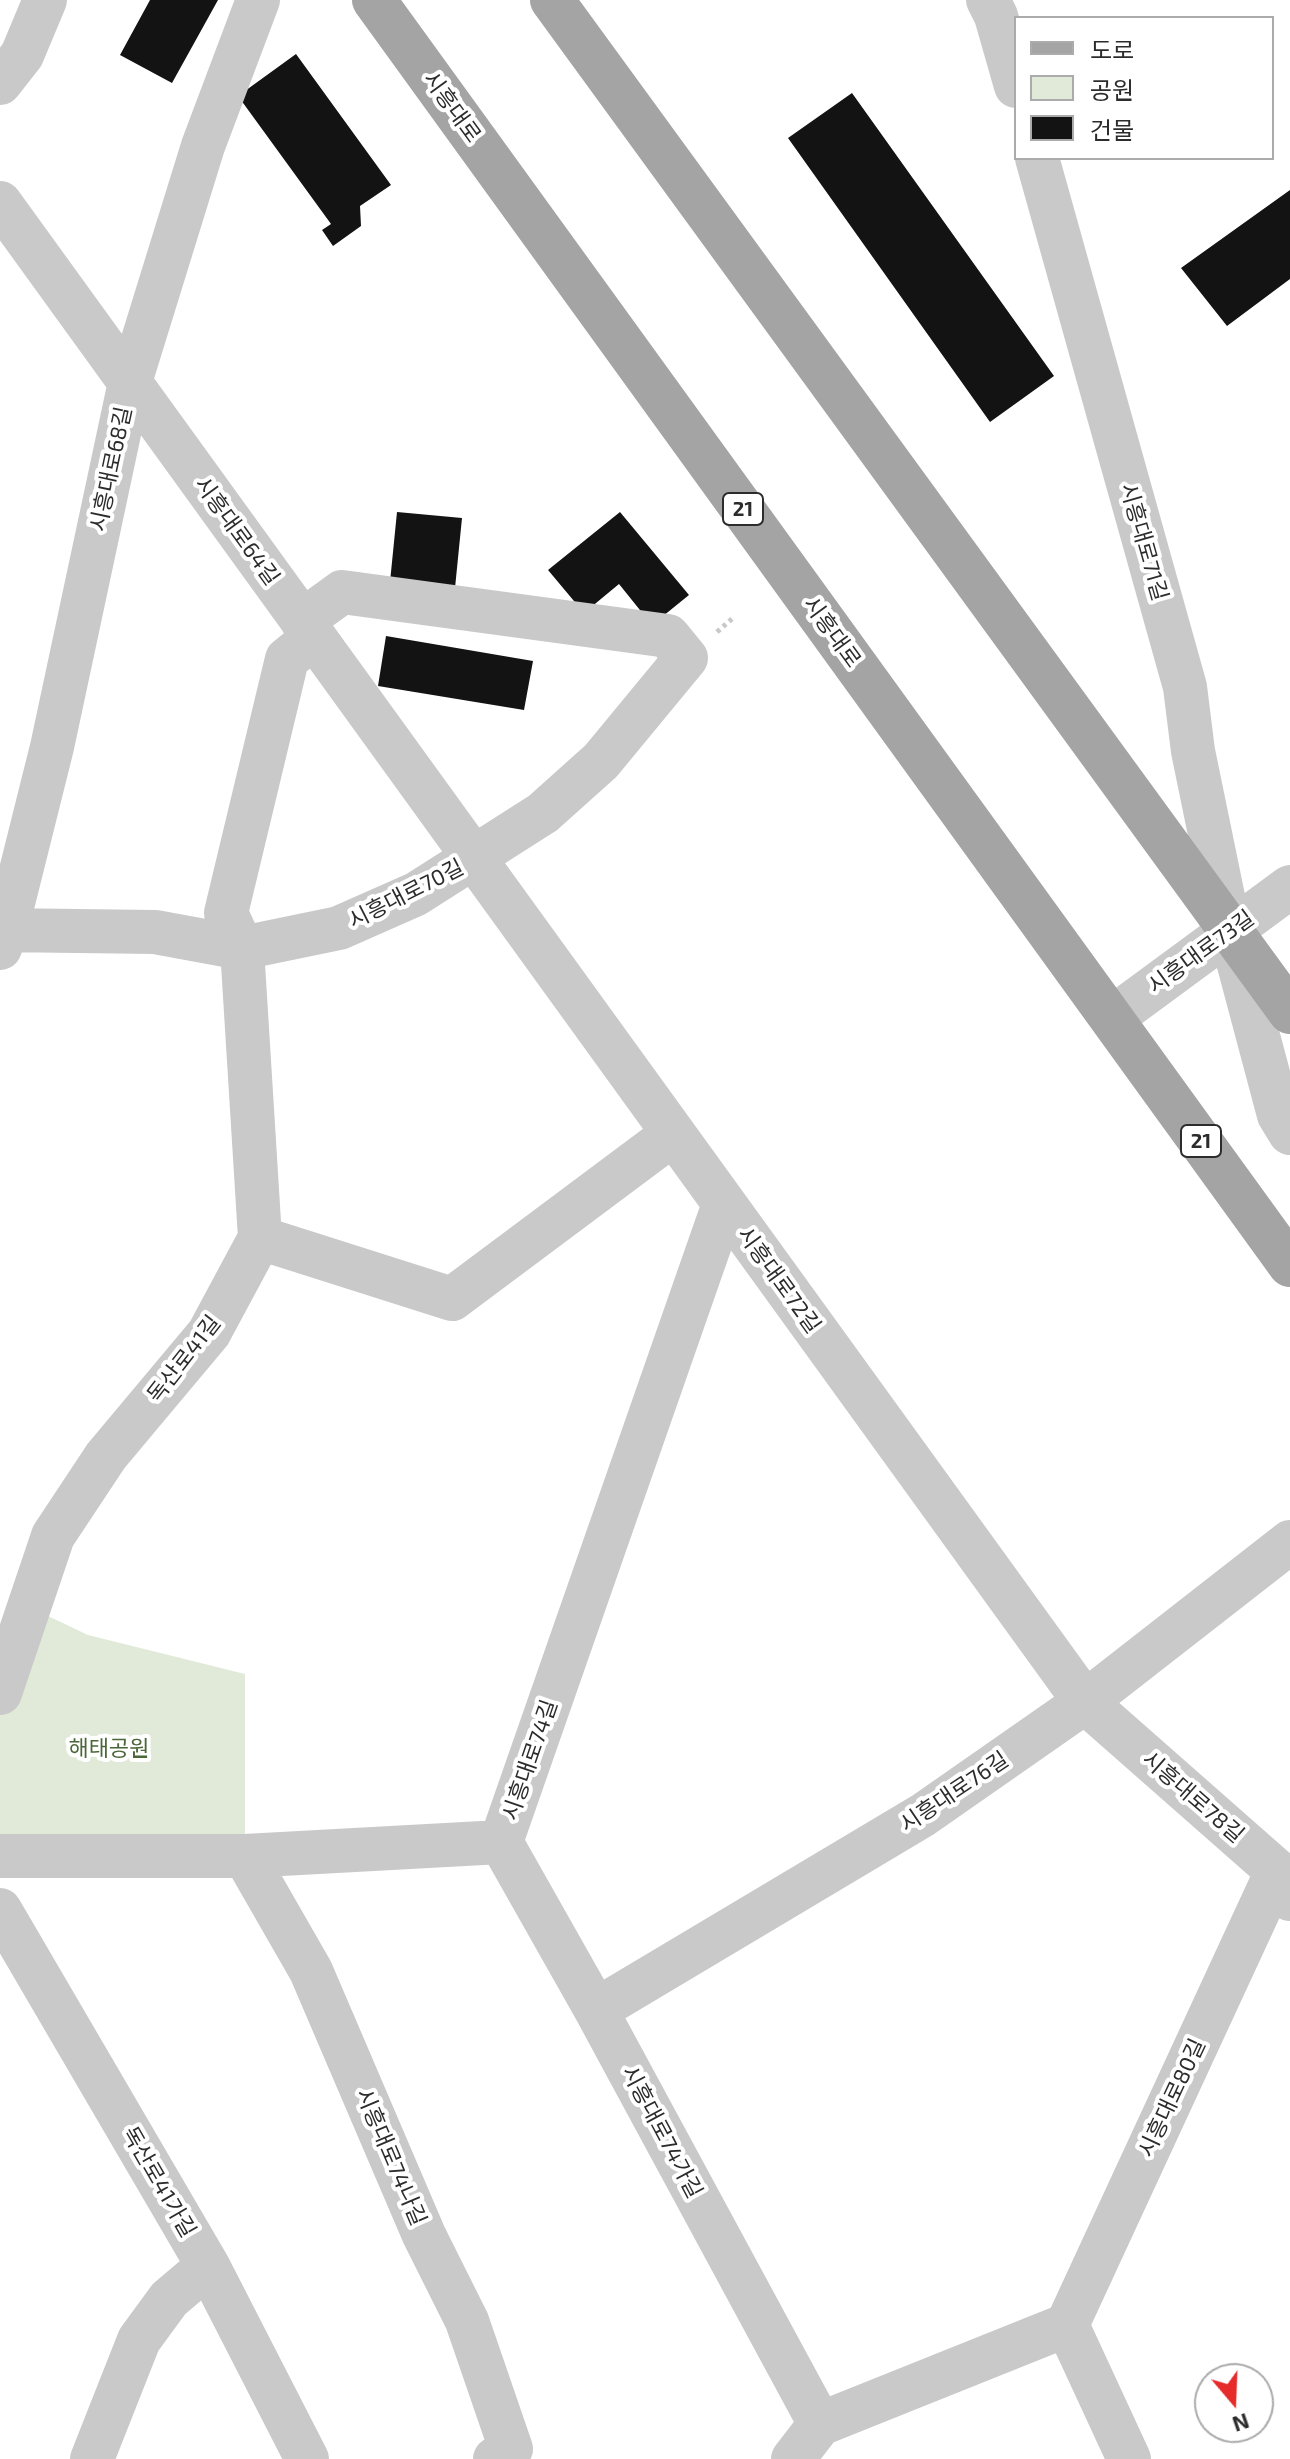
<!DOCTYPE html>
<meta charset="utf-8">
<style>
body{margin:0}
#map{position:relative;width:1290px;height:2459px;overflow:hidden;background:#fff;font-family:"Exo 2","Noto Sans KR",sans-serif}
canvas{display:block}
.legend{position:absolute;left:1014px;top:16px;width:260px;height:144px;box-sizing:border-box;background:#fff;border:2px solid #ababab;margin:0;padding:10px 14px;list-style:none;font-size:24px;color:#2c2c2c}
.legend li{display:flex;align-items:center;gap:16px;height:40px}
.legend b{width:40px;border:2px solid #ababab}
.north{position:absolute;left:1194px;top:2363px;width:80px;height:80px;box-sizing:border-box;background:#fff;border:2px solid #ababab;border-radius:50%;rotate:161deg;font-size:22px;font-weight:700;line-height:32px;text-align:center;color:#2c2c2c}
.north::after{content:'';display:block;margin:auto;width:28px;height:36px;background:#e62b2b;clip-path:polygon(50% 0,100% 100%,50% 72%,0 100%)}
</style>
<div id="map">
<canvas width="1290" height="2459"></canvas>
<ul class="legend">
<li><b style="height:10px;background:#a4a4a4"></b>도로</li>
<li><b style="height:22px;background:#e1ead8"></b>공원</li>
<li><b style="height:22px;background:#131313"></b>건물</li>
</ul>
<div class="north">N</div>
</div>
<script>
const ctx = document.querySelector('canvas').getContext('2d');
ctx.lineJoin = 'round';
function paint(path, color) { ctx.fillStyle = color; ctx.fill(path, 'evenodd'); }
const shape = rows => new Path2D(rows.map(r => 'M' + r).join(''));
function trace(path, color, width, dash) { ctx.strokeStyle = color; ctx.lineWidth = width; ctx.lineCap = dash ? 'butt' : 'round'; ctx.setLineDash(dash || []); ctx.stroke(path); }
function drawText(font, color, halo, rows, align = 'center') {
  ctx.font = font + ' "Exo 2","Noto Sans KR",sans-serif'; ctx.lineWidth = 8; ctx.setLineDash([]); ctx.textBaseline = 'middle'; ctx.strokeStyle = halo; ctx.fillStyle = color; for (const [text, x, y, turn = 0] of rows) {
    ctx.save(); ctx.translate(x, y); ctx.rotate((+turn || 0) * Math.PI / 180); ctx.textAlign = isNaN(turn) ? turn : align; if (halo) ctx.strokeText(text, 0, 0); ctx.fillText(text, 0, 0); ctx.restore();
  }
}
paint(shape([
 [29,1607,88,1635,245,1674,245,1856,0,1856,0,1693]
]), '#e1ead8');
paint(shape([
 [150,0,218,0,172,83,120,55],
 [296,54,391,185,360,206,361,226,333,246,322,230,331,224,238,96],
 [852,93,1054,376,990,422,788,138],
 [1290,190,1290,279,1227,326,1181,268],
 [397,512,462,518,455,588,390,582],
 [620,512,689,595,652,625,619,584,584,613,548,570],
 [386,636,533,661,524,710,378,686]
]), '#131313');
trace(shape([
 [717,632,734,617]
]), '#c9c9c9', 5, [4, 4]);
trace(shape([
 [988,0,996,16,1016,86],
 [0,83,22,55,45,0],
 [1037,158,1185,687,1193,751,1230,931,1279,1115,1290,1133],
 [0,203,1085,1702,1277,1871,1290,1899],
 [0,930,155,932,242,948,339,928,416,894,543,813,601,761,686,658,668,636,342,592,302,621],
 [0,948,6,931,52,747,130,382,203,146,258,0],
 [1112,1018,1290,887],
 [260,1238,452,1299,673,1134],
 [0,1693,53,1536,106,1456,209,1333,260,1238,242,948,226,913,287,659,314,637],
 [501,1842,596,2010,820,2424],
 [0,1856,245,1856,501,1842,724,1204],
 [245,1856,311,1971,424,2235,467,2321,511,2449,495,2459],
 [0,1910,208,2266,307,2459],
 [596,2010,923,1815,1085,1702,1290,1542],
 [1067,2325,1129,2459],
 [92,2459,139,2340,169,2299,208,2266],
 [793,2459,820,2424,1067,2325,1277,1871]
]), '#c9c9c9', 44);
trace(shape([
 [374,0,1290,1265],
 [552,0,1290,1012]
]), '#a4a4a4', 44);
for (const [x, y, w] of [
 [743,509,40],
 [1201,1141,40]
]) { const box = new Path2D(); box.roundRect(x - w / 2, y - 16, w, 32, 6); ctx.fillStyle = '#fff'; ctx.fill(box); trace(box, '#2c2c2c', 2); }
drawText('bold 20px', '#2c2c2c', null, [
 ["21",743,509],
 ["21",1201,1141]
]);
drawText('22px', '#2c2c2c', '#fff', [
 ["시흥대로",452,107,54],
 ["시흥대로68길",111,469,-78],
 ["시흥대로64길",237,531,54],
 ["시흥대로71길",1144,542,74],
 ["시흥대로",832,632,54],
 ["시흥대로70길",406,894,-27],
 ["시흥대로73길",1201,952,-36],
 ["시흥대로72길",779,1280,54],
 ["독산로41길",184,1359,-52],
 ["시흥대로74길",530,1760,-71],
 ["시흥대로76길",954,1792,-34],
 ["시흥대로78길",1193,1797,41],
 ["시흥대로80길",1172,2098,-65],
 ["시흥대로74가길",662,2132,62],
 ["시흥대로74나길",391,2157,67],
 ["독산로41가길",159,2182,60]
]);
drawText('22px', '#4b6739', '#fff', [
 ["해태공원",109,1749]
]);
</script>
